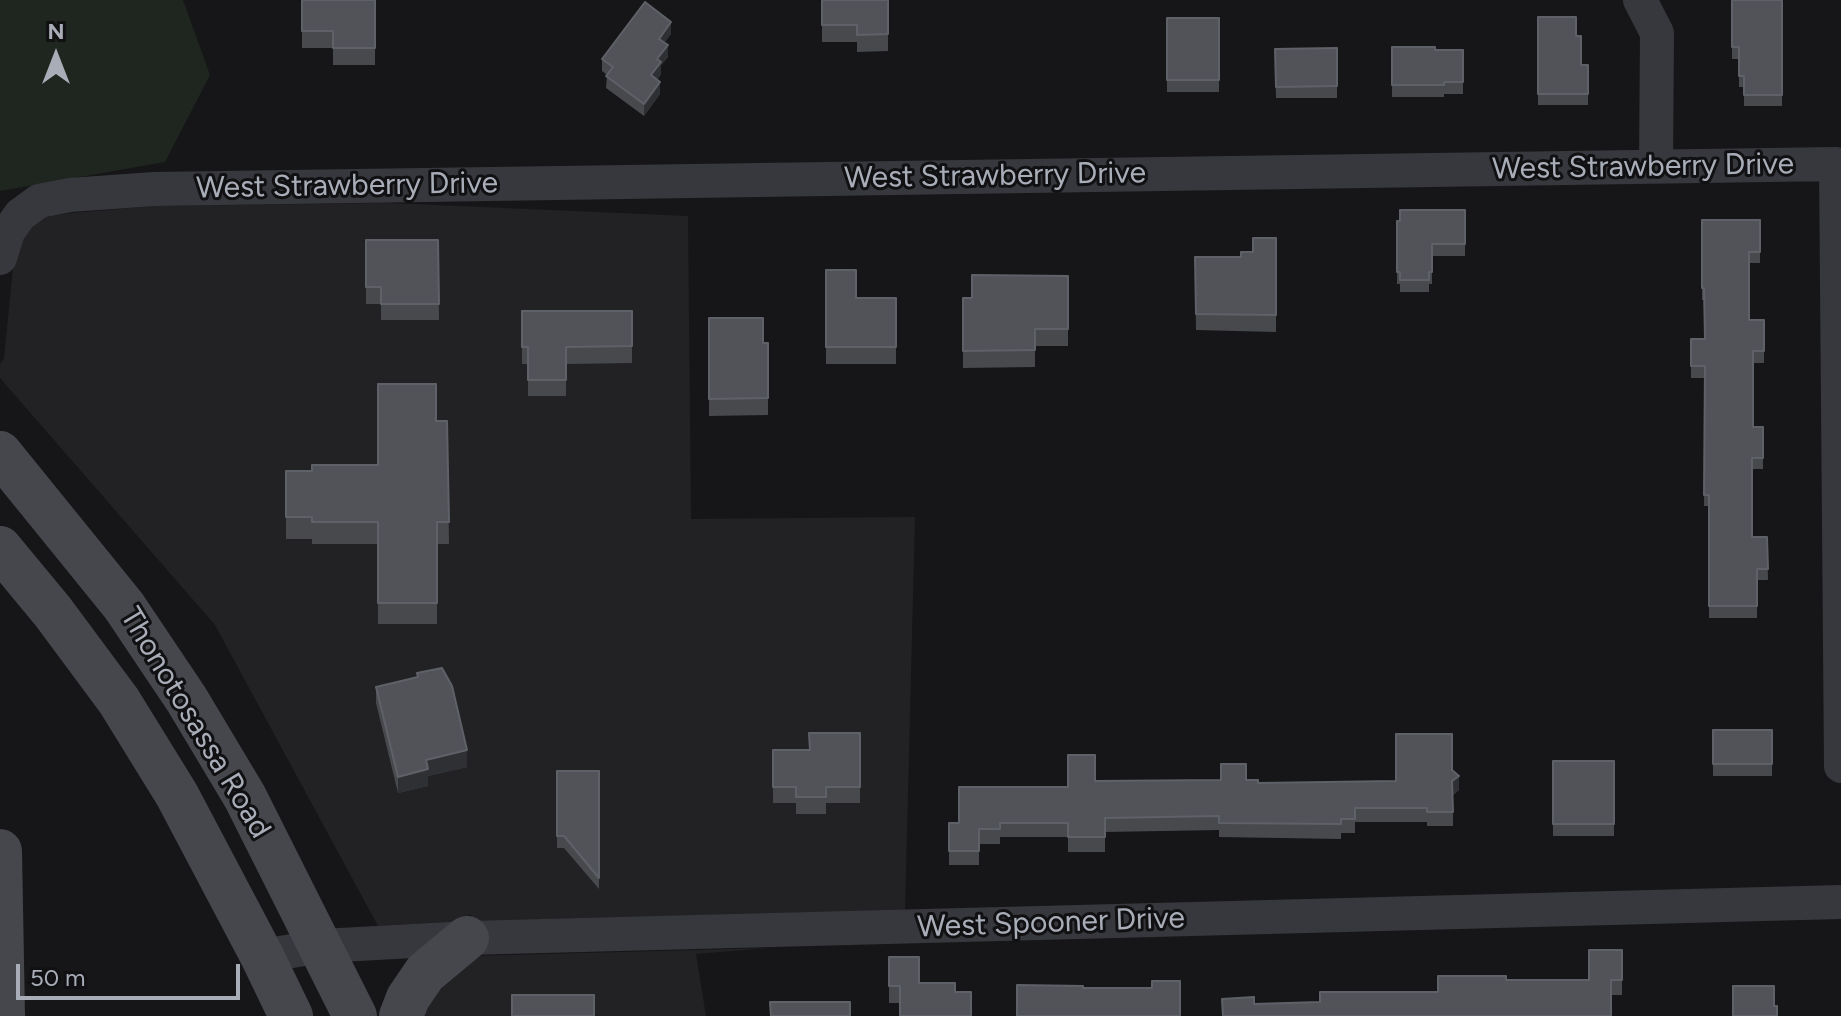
<!DOCTYPE html>
<style>
body{margin:0}
#map{position:relative;width:1841px;height:1016px;overflow:hidden;background:#161618;font-family:Figtree,sans-serif}
canvas{display:block}
.north{position:absolute;left:16px;top:16px;width:80px;height:80px;-webkit-text-stroke:6px #111113;paint-order:stroke;rotate:0deg;font-size:22px;font-weight:700;line-height:32px;text-align:center;color:#a8adb8}
.north::after{content:'';display:block;margin:auto;width:28px;height:36px;background:#a8adb8;clip-path:polygon(50% 0,100% 100%,50% 72%,0 100%)}
.scale{position:absolute;left:16px;top:964px;width:224px;height:36px;box-sizing:border-box;border:4px solid #a8adb8;border-top:0;padding-left:10px;font-size:24px;line-height:28px;white-space:nowrap;color:#a8adb8;-webkit-text-stroke:6px #111113;paint-order:stroke}
</style>
<div id="map">
<canvas width="1841" height="1016"></canvas>
<div class="north">N</div>
<div class="scale">50 m</div>
</div>
<script>
const ctx = document.querySelector('canvas').getContext('2d');
ctx.lineJoin = 'round';
function paint(path, color) { ctx.fillStyle = color; ctx.fill(path, 'evenodd'); }
const shape = rows => new Path2D(rows.map(r => 'M' + r).join(''));
function trace(path, color, width, dash) { ctx.strokeStyle = color; ctx.lineWidth = width; ctx.lineCap = dash ? 'butt' : 'round'; ctx.setLineDash(dash || []); ctx.stroke(path); }
function drawText(font, color, halo, rows, align = 'center') {
  ctx.font = font + ' Figtree,sans-serif'; ctx.lineWidth = 6; ctx.setLineDash([]); ctx.textBaseline = 'middle'; ctx.strokeStyle = halo; ctx.fillStyle = color; for (const [text, x, y, turn = 0] of rows) {
    ctx.save(); ctx.translate(x, y); ctx.rotate((+turn || 0) * Math.PI / 180); ctx.textAlign = isNaN(turn) ? turn : align; if (halo) ctx.strokeText(text, 0, 0); ctx.fillText(text, 0, 0); ctx.restore();
  }
}
paint(shape([
 [390,203,688,216,691,519,915,517,905,910,475,921,470,914,462,921,378,926,215,625,0,378,0,364,4,358,13,268,21,241,31,228,45,217,72,213,155,206],
 [769,948,696,954,706,1016,426,1016,422,1007,472,956]
]), '#222225');
paint(shape([
 [0,0,183,0,210,75,165,162,0,191]
]), '#1e261f');
trace(shape([
 [1640,0,1657,33,1656,166],
 [0,258,8,232,20,215,39,201,70,195,154,189,1836,164,1841,766],
 [262,956,322,946,467,938,1841,902]
]), '#37383d', 34);
trace(shape([
 [0,453,124,606,187,700,245,797,355,1016],
 [0,548,53,612,119,701,177,795,262,956,291,1016],
 [0,851,3,1016],
 [401,1016,408,998,425,973,467,938]
]), '#45474d', 44);
paint(shape([
 [302,0,375,0,375,65,333,65,333,48,302,48],
 [822,0,888,0,888,51,857,52,857,42,822,42],
 [1732,0,1782,0,1782,106,1744,106,1744,87,1739,87,1739,59,1732,59],
 [1538,17,1576,36,1581,65,1588,65,1588,105,1538,105],
 [1167,18,1219,18,1219,92,1167,92],
 [671,34,664,43,668,57,661,65,661,74,657,80,660,94,644,116,606,88,607,75,602,71,602,59],
 [1392,47,1463,50,1463,94,1444,94,1444,97,1392,97],
 [1337,48,1337,98,1276,98,1275,49],
 [1465,210,1465,256,1432,256,1432,284,1429,284,1429,292,1400,292,1400,284,1397,284,1397,221],
 [1702,220,1760,220,1760,263,1749,263,1749,320,1764,320,1764,363,1753,363,1753,427,1763,427,1763,469,1752,469,1752,537,1767,537,1768,580,1757,580,1757,618,1709,618,1709,506,1704,506,1705,378,1691,378,1691,339,1705,339,1704,300,1702,300],
 [1276,238,1276,332,1196,330,1195,257,1241,257,1253,252],
 [366,240,438,240,439,320,381,320,381,304,366,304],
 [826,270,856,298,896,298,896,364,826,364],
 [1068,276,1068,346,1035,346,1035,367,963,368,963,298,972,298],
 [522,311,632,311,632,363,566,364,566,396,528,396,528,364,522,364],
 [709,318,763,343,768,343,768,415,709,416],
 [436,421,447,421,449,544,437,544,437,624,378,624,378,544,312,544,312,539,286,539,286,471,312,471,378,465],
 [417,673,467,767,428,776,428,786,398,793,376,703,376,687,417,677],
 [1713,730,1772,730,1772,776,1713,776],
 [860,733,860,803,826,803,826,814,796,814,796,803,773,803,773,750,809,750],
 [1553,761,1614,761,1614,836,1553,836],
 [1452,770,1459,790,1453,795,1453,826,1427,826,1427,822,1355,822,1355,833,1341,833,1341,839,1219,837,1219,830,1105,832,1105,852,1068,852,1068,837,1000,837,1000,844,979,844,979,865,949,865,949,823,959,823,1068,787,1095,781,1246,780,1258,783,1396,781],
 [557,771,599,771,599,889,564,848,557,848],
 [1622,950,1622,995,1611,995,1611,1016,1222,1016,1222,999,1254,1004,1320,1002,1438,992,1506,980,1589,980],
 [889,957,919,957,900,1003,889,1003]
]), '#47494d');
paint(shape([
 [671,22,671,34,659,50,659,39],
 [668,45,668,57,661,65,661,74,651,87,651,75,657,59],
 [660,82,660,94,644,116,644,104],
 [467,750,467,767,428,776,428,786,398,793,398,777,426,760],
 [1459,776,1459,790,1452,795,1452,781]
]), '#2f3033');
const building = shape([
 [302,0,375,0,375,48,333,48,333,31,302,31,302,0],
 [822,0,888,0,888,34,857,35,857,25,822,25,822,0],
 [1732,0,1782,0,1782,95,1744,95,1744,76,1739,76,1739,47,1732,47,1732,0],
 [645,2,671,22,659,39,668,45,657,59,661,62,651,75,660,82,644,104,606,76,613,67,602,59,645,2],
 [1538,17,1576,17,1576,36,1581,36,1581,65,1588,65,1588,94,1538,94,1538,17],
 [1167,18,1219,18,1219,80,1167,80,1167,18],
 [1392,47,1435,47,1435,50,1463,50,1463,82,1444,82,1444,85,1392,85,1392,47],
 [1337,48,1337,86,1276,87,1275,49,1337,48],
 [1400,210,1465,210,1465,244,1432,244,1432,272,1429,272,1429,280,1400,280,1400,272,1397,272,1397,221,1400,221,1400,210],
 [1702,220,1760,220,1760,252,1749,252,1749,320,1764,320,1764,351,1753,351,1753,427,1763,427,1763,458,1752,458,1752,537,1767,537,1768,569,1757,569,1757,606,1709,606,1709,495,1704,495,1705,366,1691,366,1691,339,1705,339,1704,288,1702,288,1702,220],
 [1253,238,1276,238,1276,315,1196,314,1195,257,1241,257,1241,252,1253,252,1253,238],
 [366,240,438,240,439,304,381,304,381,287,366,287,366,240],
 [826,270,856,270,856,298,896,298,896,347,826,347,826,270],
 [972,275,1068,276,1068,329,1035,329,1035,350,963,351,963,298,972,298,972,275],
 [522,311,632,311,632,346,566,347,566,380,528,380,528,347,522,347,522,311],
 [709,318,763,318,763,343,768,343,768,398,709,399,709,318],
 [378,384,436,384,436,421,447,421,449,522,437,522,437,603,378,603,378,522,312,522,312,517,286,517,286,471,312,471,312,465,378,465,378,384],
 [442,668,452,686,467,750,426,760,428,769,398,777,376,687,418,677,417,673,442,668],
 [1713,730,1772,730,1772,764,1713,764,1713,730],
 [809,733,860,733,860,787,826,787,826,797,796,797,796,787,773,787,773,750,810,750,809,733],
 [1396,734,1452,734,1452,770,1459,776,1452,781,1453,812,1427,812,1427,808,1355,808,1355,819,1341,819,1341,824,1219,823,1219,816,1105,818,1105,837,1068,837,1068,823,1000,823,1000,829,979,829,979,851,949,851,949,823,959,823,959,787,1068,787,1068,755,1095,755,1095,781,1221,780,1221,764,1246,764,1246,780,1258,780,1258,783,1396,781,1396,734],
 [1553,761,1614,761,1614,824,1553,824,1553,761],
 [557,771,599,771,599,878,564,836,557,836,557,771],
 [1589,950,1622,950,1622,980,1611,980,1611,1016,1223,1016,1222,999,1254,997,1254,1004,1320,1002,1320,992,1438,992,1438,976,1506,976,1506,980,1589,980,1589,950],
 [889,957,919,957,919,983,955,983,955,992,971,992,971,1016,900,1016,900,986,889,986,889,957],
 [1152,981,1180,981,1180,1016,1017,1016,1017,985,1083,986,1083,988,1152,988,1152,981],
 [1733,986,1774,986,1774,1006,1777,1006,1777,1016,1733,1016,1733,986],
 [512,995,594,995,594,1016,512,1016,512,995],
 [770,1002,850,1002,850,1016,771,1016,770,1002]
]);
paint(building, '#525359');
trace(building, '#5f6168', 2);
drawText('30px', '#a8adb8', '#111113', [
 ["West Strawberry Drive",1643,167,-1],
 ["West Strawberry Drive",995,176,-1],
 ["West Strawberry Drive",347,186,-1],
 ["Thonotosassa Road",195,723,59],
 ["West Spooner Drive",1051,923,-2]
]);
</script>
